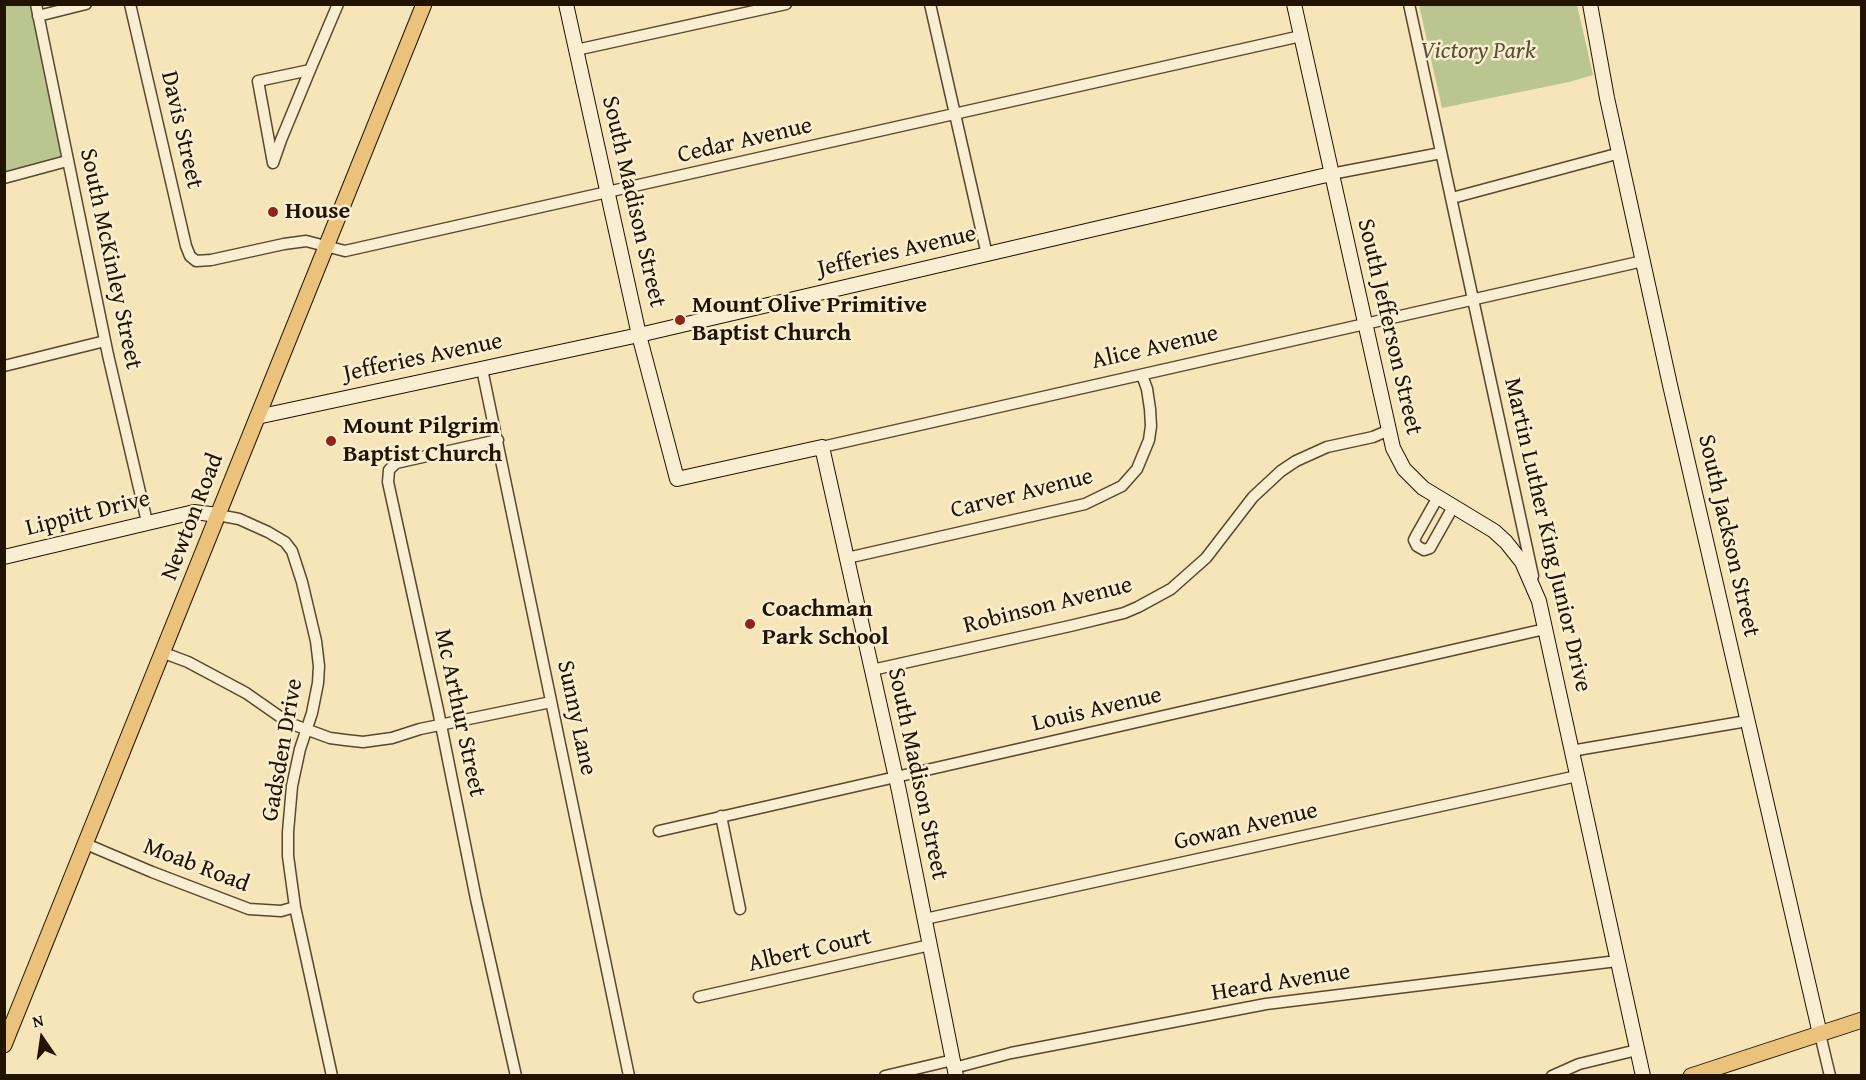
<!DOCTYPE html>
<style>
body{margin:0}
#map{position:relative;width:1866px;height:1080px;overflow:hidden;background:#f6e5b8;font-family:"Gentium Book Plus",serif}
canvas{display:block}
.frame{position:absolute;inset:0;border:6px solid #221300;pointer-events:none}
.north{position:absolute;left:12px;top:1008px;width:60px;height:60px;-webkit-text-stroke:4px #f9eed1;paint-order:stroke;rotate:347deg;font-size:16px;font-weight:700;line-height:24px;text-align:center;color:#221300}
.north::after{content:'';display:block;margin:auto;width:21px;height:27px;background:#221300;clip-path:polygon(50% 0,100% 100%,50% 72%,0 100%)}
</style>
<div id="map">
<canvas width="1866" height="1080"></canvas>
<div class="frame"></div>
<div class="north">N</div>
</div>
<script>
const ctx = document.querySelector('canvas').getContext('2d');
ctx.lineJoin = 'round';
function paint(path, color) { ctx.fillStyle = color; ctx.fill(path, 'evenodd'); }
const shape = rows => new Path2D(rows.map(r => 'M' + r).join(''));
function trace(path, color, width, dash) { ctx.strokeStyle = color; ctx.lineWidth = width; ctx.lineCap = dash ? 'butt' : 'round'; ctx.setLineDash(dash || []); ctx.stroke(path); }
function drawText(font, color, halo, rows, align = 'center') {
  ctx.font = font + ' "Gentium Book Plus",serif'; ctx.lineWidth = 5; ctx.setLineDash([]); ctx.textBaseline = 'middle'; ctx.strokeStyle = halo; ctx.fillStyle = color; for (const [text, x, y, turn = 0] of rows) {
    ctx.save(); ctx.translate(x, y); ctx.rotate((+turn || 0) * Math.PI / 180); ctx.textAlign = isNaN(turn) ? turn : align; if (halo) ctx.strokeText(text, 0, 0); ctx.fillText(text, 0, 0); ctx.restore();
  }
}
paint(shape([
 [4,5,33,5,65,160,4,175],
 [1419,5,1577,5,1593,75,1569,82,1442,108]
]), '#bbc58f');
const street = shape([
 [36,4,108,355,147,522],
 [130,4,186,246,190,256,196,261,211,260,284,244,306,241,345,251,1301,36],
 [930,4,987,255],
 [1409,4,1533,576],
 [38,16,86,4],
 [576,50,786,4],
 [310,70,281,140,273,163,258,81,310,70],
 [310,70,338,4],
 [1331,174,1441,153],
 [4,178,67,161],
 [1452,198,1620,153],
 [4,366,105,341],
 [482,369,629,1076],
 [498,440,396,463,389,470,388,482,438,710,476,899,516,1076],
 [822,447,1643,261],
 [1438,497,1416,536,1414,540,1417,546,1424,550,1430,548,1453,507],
 [218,515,239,519,268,532,285,542,292,551,302,582,316,641,319,666,318,683,312,713,300,749,292,786,288,832,288,856,295,907,332,1076],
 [847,558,1085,504,1122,486,1137,469,1149,440,1151,426,1150,409,1147,389,1142,375],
 [164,653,188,662,246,693,289,723,330,738,345,740,363,742,392,738,420,729,551,702],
 [872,670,1070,626,1124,613,1138,607,1171,589,1206,558,1253,497,1281,471,1296,461,1327,447,1373,437,1389,430],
 [1571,751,1747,721],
 [721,816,740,909],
 [659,831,1545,629],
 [86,844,152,872,249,909,281,911,295,907],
 [925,919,1577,776],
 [699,997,930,945],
 [1820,1034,1830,1076],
 [954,1068,1011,1053,1266,1004,1617,961],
 [885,1076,953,1060],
 [1552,1076,1579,1064,1637,1050]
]);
const secondary = shape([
 [566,4,639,335,677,479,822,447,899,791,956,1076],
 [1294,4,1393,448,1404,469,1423,488,1494,531,1506,542,1522,562,1539,601,1643,1076],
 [1590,4,1607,98,1670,385,1820,1034],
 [257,417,639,335,1331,174],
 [4,557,194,512,218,515]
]);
const primary = shape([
 [4,1045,424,4],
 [1691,1076,1862,1020]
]);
trace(street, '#57482e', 13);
trace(secondary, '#221300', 16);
trace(primary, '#221300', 17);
trace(street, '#f9eed1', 10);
trace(secondary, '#f9eed1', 14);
trace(primary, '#ebc27c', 15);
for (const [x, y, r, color] of [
 [273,212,6,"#8f2418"],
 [680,320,6,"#8f2418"],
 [331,441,6,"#8f2418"],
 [750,624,6,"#8f2418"]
]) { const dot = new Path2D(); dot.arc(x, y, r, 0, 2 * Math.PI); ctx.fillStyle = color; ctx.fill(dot); trace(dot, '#f9eed1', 2); }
drawText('italic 24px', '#585132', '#f9eed1', [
 ["Victory Park",1478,52]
]);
drawText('24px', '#221300', '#f9eed1', [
 ["Davis Street",181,130,77],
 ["Cedar Avenue",745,141,-13],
 ["South Madison Street",633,202,77],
 ["Jefferies Avenue",897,252,-13],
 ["South McKinley Street",110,259,78],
 ["South Jefferson Street",1389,327,77],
 ["Alice Avenue",1155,348,-13],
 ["Jefferies Avenue",423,358,-12],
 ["Carver Avenue",1022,494,-14],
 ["Lippitt Drive",88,514,-14],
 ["Newton Road",193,517,-69],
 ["Martin Luther King Junior Drive",1547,535,77],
 ["South Jackson Street",1728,536,77],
 ["Robinson Avenue",1048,606,-14],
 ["Louis Avenue",1097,710,-13],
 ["Mc Arthur Street",459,713,78],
 ["Sunny Lane",576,718,78],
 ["Gadsden Drive",283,750,-80],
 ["South Madison Street",917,774,78],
 ["Gowan Avenue",1246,827,-13],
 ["Moab Road",196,866,21],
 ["Albert Court",810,951,-13],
 ["Heard Avenue",1281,983,-9]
]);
drawText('bold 24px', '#221300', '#f9eed1', [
 ["House",285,212],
 ["Mount Olive Primitive",692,306],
 ["Baptist Church",692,334],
 ["Mount Pilgrim",343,427],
 ["Baptist Church",343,455],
 ["Coachman",762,610],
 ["Park School",762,638]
], 'left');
</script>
